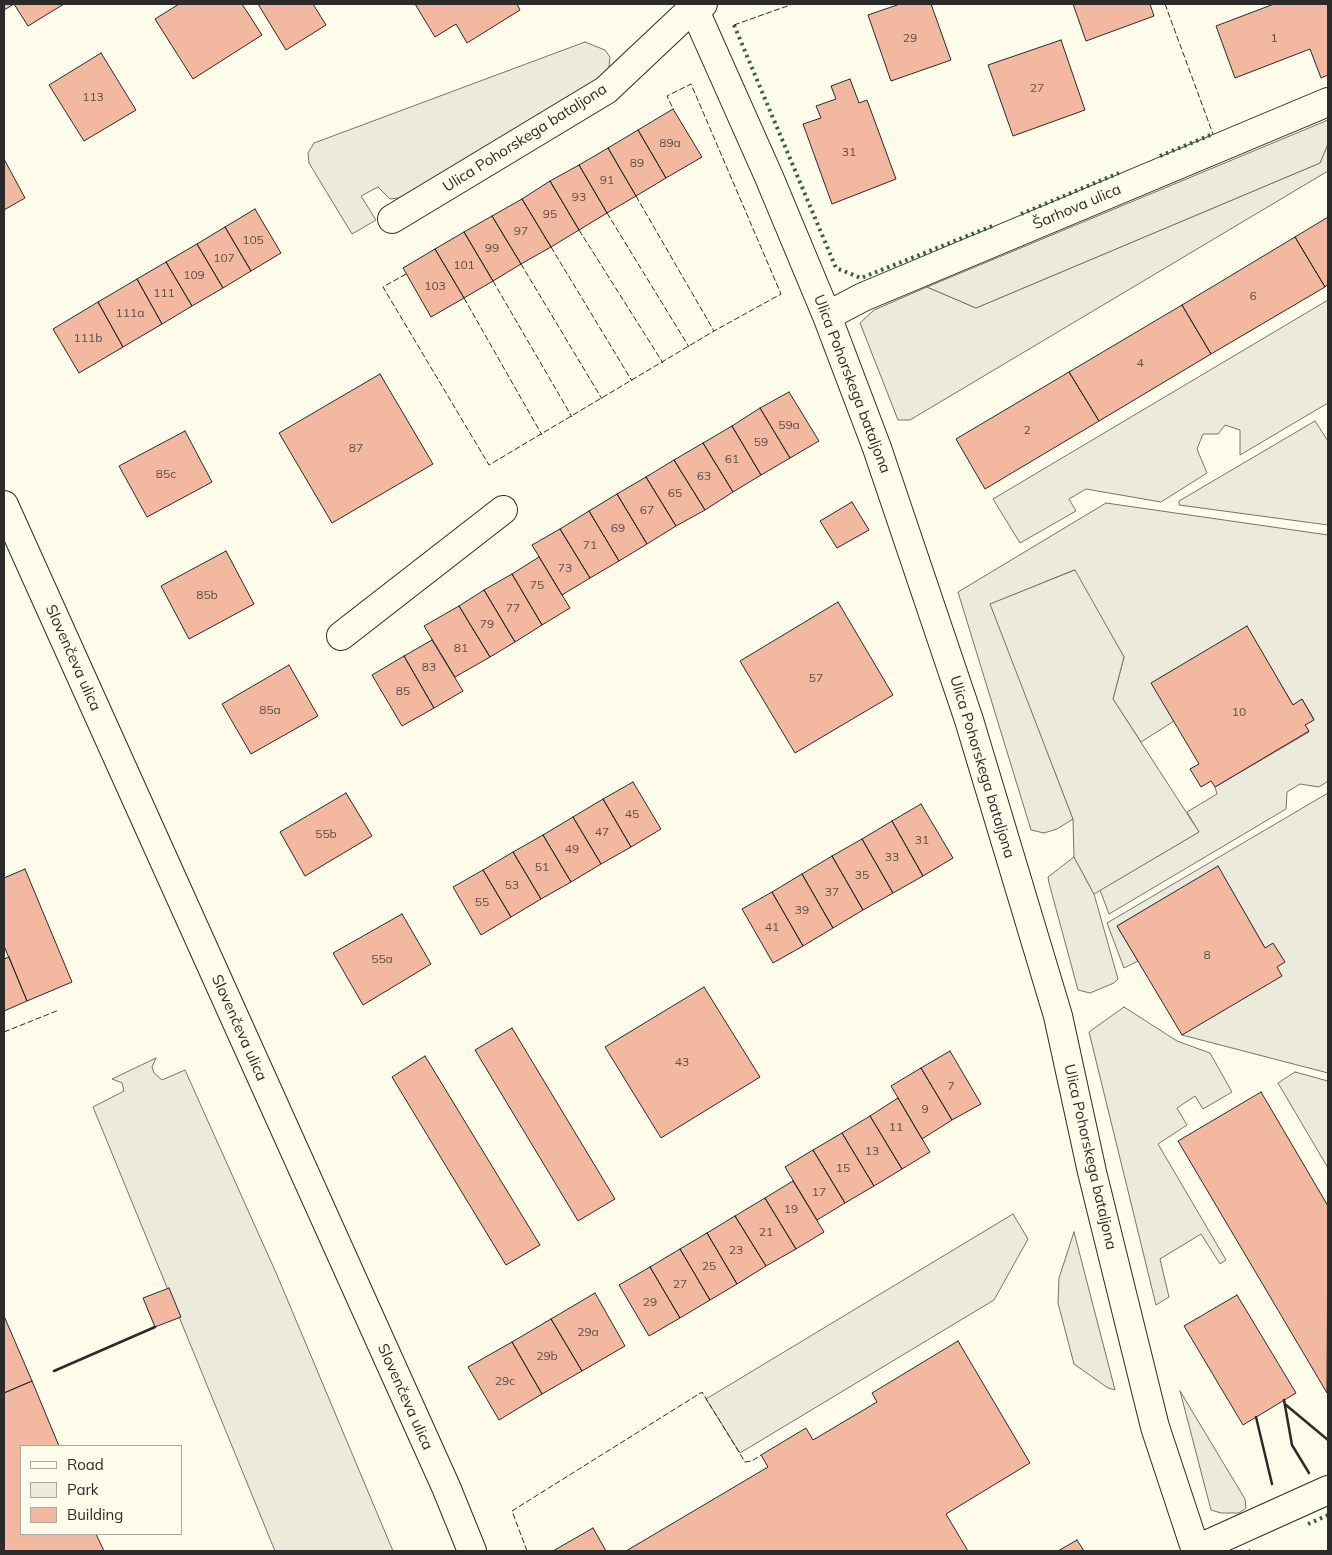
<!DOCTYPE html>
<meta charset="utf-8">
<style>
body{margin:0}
#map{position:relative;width:1332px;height:1555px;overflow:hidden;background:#fdfbea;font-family:Mulish,sans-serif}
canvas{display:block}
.frame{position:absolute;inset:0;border:5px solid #2b2b2b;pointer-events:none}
.legend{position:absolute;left:20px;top:1445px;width:162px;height:90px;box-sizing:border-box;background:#fdfbea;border:1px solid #a9a89e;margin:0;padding:6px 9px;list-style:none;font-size:15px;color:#2b2b2b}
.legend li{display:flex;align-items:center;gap:10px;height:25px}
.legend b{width:25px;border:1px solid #a9a89e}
</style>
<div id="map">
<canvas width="1332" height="1555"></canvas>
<div class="frame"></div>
<ul class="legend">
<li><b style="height:6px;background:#fdfbea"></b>Road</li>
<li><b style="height:14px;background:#ecebdb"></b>Park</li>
<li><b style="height:14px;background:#f2b8a0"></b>Building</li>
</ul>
</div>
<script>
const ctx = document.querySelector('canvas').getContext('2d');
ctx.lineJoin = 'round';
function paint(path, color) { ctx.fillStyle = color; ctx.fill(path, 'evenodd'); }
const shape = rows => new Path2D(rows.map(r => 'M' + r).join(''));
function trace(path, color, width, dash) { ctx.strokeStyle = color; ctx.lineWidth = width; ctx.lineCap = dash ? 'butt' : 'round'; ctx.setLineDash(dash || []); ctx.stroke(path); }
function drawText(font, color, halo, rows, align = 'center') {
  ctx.font = font + ' Mulish,sans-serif'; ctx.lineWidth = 4; ctx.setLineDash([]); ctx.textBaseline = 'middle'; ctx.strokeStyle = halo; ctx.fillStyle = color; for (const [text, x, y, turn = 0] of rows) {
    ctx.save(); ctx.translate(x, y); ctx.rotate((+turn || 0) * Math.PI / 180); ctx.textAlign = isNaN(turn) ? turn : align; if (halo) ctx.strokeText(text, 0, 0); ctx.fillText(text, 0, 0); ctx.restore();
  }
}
const green = shape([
 [585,42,605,50,610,57,609,67,594,83,399,198,390,199,378,187,361,196,376,220,352,234,309,163,308,153,314,143,585,42],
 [1328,144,1328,171,910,420,898,420,860,323,874,310,927,287,976,308,1320,163,1328,144],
 [1328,300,1328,403,1240,455,1240,430,1225,425,1218,434,1203,434,1197,449,1207,473,1161,502,1086,489,1069,499,1076,511,1020,543,993,499,1328,300],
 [1315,421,1328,441,1328,525,1179,505,1179,501,1315,421],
 [1106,503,1328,535,1328,781,1319,787,1300,784,1287,792,1286,809,1109,914,1100,890,1199,832,1187,812,1217,794,1215,787,1309,732,1305,725,1314,719,1302,699,1293,705,1247,627,1174,721,1141,742,1113,699,1124,657,1074,570,991,604,1073,819,1057,829,1044,833,1031,830,958,592,1106,503],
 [1328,793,1328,1073,1182,1035,1265,948,1218,867,1117,926,1138,961,1124,968,1107,923,1328,793],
 [1074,857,1094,894,1118,979,1114,983,1090,993,1078,990,1049,883,1048,877,1074,857],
 [1124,1007,1177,1041,1210,1053,1232,1092,1203,1109,1195,1096,1177,1108,1187,1125,1158,1144,1226,1260,1220,1264,1201,1234,1160,1259,1169,1297,1156,1305,1089,1032,1124,1007],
 [1295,1072,1328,1081,1328,1168,1278,1083,1295,1072],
 [1074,1232,1115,1390,1108,1388,1074,1364,1058,1303,1059,1278,1074,1232],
 [1180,1391,1245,1499,1246,1508,1239,1513,1221,1513,1211,1510,1180,1391]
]);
paint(green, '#ecebdb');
trace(green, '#74746e', 1);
const parking = shape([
 [1328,120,1328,144,1320,163,976,308,927,287,1328,120],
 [1075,570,1124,657,1113,699,1199,832,1094,894,1074,857,1073,819,990,604,1075,570],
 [156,1058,152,1067,154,1073,162,1080,185,1070,277,1275,393,1551,275,1551,93,1107,124,1091,122,1083,112,1079,156,1058],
 [1013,1214,1028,1239,994,1300,740,1453,706,1399,1013,1214]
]);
paint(parking, '#eceadb');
trace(parking, '#74746e', 1);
const building = shape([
 [4,4,64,4,28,26,14,4,4,10,4,4],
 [179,4,242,4,262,35,193,79,155,19,179,4],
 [258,4,313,4,326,25,286,50,258,4],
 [415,4,517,4,520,10,467,43,456,24,435,37,415,4],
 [900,4,931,4,951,60,891,81,868,15,900,4],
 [1073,4,1150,4,1154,16,1086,41,1073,4],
 [1274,4,1328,4,1328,75,1321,78,1310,49,1235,78,1216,26,1274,4],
 [1061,40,1085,110,1013,136,988,65,1061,40],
 [101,53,136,110,84,141,49,85,101,53],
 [850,79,859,103,867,100,896,179,832,204,803,124,821,118,816,106,836,99,831,86,850,79],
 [673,109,702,157,666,178,638,130,673,109],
 [638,130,666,178,636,196,608,148,638,130],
 [608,148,636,196,607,213,579,165,608,148],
 [4,159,25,198,4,210,4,159],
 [579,165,607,213,579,230,550,181,579,165],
 [550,181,579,230,551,247,522,199,550,181],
 [522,199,551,247,521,264,492,216,522,199],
 [255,209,281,253,251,271,225,227,255,209],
 [492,216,521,264,493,281,464,232,492,216],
 [1328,217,1328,284,1325,287,1295,237,1328,217],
 [225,227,251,271,223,288,197,244,225,227],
 [464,232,493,281,464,298,435,249,464,232],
 [1295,237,1325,287,1211,354,1182,305,1295,237],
 [197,244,223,288,192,306,166,262,197,244],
 [435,249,464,298,431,317,403,268,435,249],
 [166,262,192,306,162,324,137,279,166,262],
 [137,279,162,324,123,347,98,302,137,279],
 [98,302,123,347,79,373,53,329,98,302],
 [1182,305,1211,354,1099,421,1069,372,1182,305],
 [1069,372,1099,421,985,489,956,439,1069,372],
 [380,374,433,464,332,523,279,433,380,374],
 [789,392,819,441,790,458,760,408,789,392],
 [760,408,790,458,761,475,732,426,760,408],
 [732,426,761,475,733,492,703,443,732,426],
 [185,431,212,482,147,517,119,466,185,431],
 [703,443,733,492,705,510,674,460,703,443],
 [674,460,705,510,676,526,646,477,674,460],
 [646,477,676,526,647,544,617,494,646,477],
 [617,494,647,544,619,561,589,511,617,494],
 [852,502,869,530,837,548,820,521,852,502],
 [589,511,619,561,590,578,560,529,589,511],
 [560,529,590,578,562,595,532,545,560,529],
 [226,551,254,604,189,639,161,586,226,551],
 [539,557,570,608,542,625,512,574,539,557],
 [512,574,542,625,515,642,484,590,512,574],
 [484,590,515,642,490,657,459,606,484,590],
 [838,602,893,695,795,753,740,661,838,602],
 [459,606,490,657,455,677,424,626,459,606],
 [1247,626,1293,705,1302,699,1314,720,1305,725,1309,731,1215,787,1211,781,1201,787,1190,769,1199,764,1151,683,1247,626],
 [432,640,463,691,434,708,404,656,432,640],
 [404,656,434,708,402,726,372,675,404,656],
 [289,665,318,716,251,754,222,704,289,665],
 [633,782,661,829,631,847,603,799,633,782],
 [346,793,372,836,305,876,280,832,346,793],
 [603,799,631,847,601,864,573,817,603,799],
 [921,804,953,858,923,876,892,821,921,804],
 [573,817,601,864,571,882,543,835,573,817],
 [892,821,923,876,893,893,862,839,892,821],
 [543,835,571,882,541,899,513,852,543,835],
 [862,839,893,893,863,910,832,856,862,839],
 [513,852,541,899,511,917,483,870,513,852],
 [832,856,863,910,833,928,802,874,832,856],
 [1218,866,1265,948,1273,943,1285,962,1277,967,1282,976,1182,1035,1117,926,1218,866],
 [25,869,72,982,27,1001,4,946,4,878,25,869],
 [483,870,511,917,481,935,453,887,483,870],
 [802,874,833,928,803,946,772,892,802,874],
 [772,892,803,946,773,963,742,909,772,892],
 [402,914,431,964,363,1005,333,953,402,914],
 [9,957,27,1001,4,1011,4,959,9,957],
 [704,987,760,1077,661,1138,605,1047,704,987],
 [512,1028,615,1199,578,1221,475,1050,512,1028],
 [950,1051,981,1104,952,1120,921,1068,950,1051],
 [425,1056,540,1245,506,1265,392,1077,425,1056],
 [921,1068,952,1120,922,1139,891,1086,921,1068],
 [1261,1092,1328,1206,1327,1393,1178,1141,1261,1092],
 [898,1098,930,1152,902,1169,870,1116,898,1098],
 [870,1116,902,1169,874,1186,842,1133,870,1116],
 [842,1133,874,1186,845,1203,813,1150,842,1133],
 [813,1150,845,1203,817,1220,785,1167,813,1150],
 [793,1181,824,1232,796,1249,765,1198,793,1181],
 [765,1198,796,1249,766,1266,735,1216,765,1198],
 [735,1216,766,1266,737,1284,707,1233,735,1216],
 [707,1233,737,1284,710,1300,680,1249,707,1233],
 [680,1249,710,1300,680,1318,650,1267,680,1249],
 [650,1267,680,1318,649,1336,619,1285,650,1267],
 [169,1288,181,1317,155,1327,143,1298,169,1288],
 [595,1293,625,1346,582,1371,551,1319,595,1293],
 [1237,1295,1296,1393,1243,1425,1184,1326,1237,1295],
 [4,1316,32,1381,4,1393,4,1316],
 [551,1319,582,1371,542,1394,512,1342,551,1319],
 [958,1341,1030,1463,946,1514,968,1551,626,1551,768,1467,761,1455,806,1428,813,1440,877,1402,872,1393,958,1341],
 [512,1342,542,1394,499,1420,468,1367,512,1342],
 [32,1381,59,1446,21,1446,21,1534,96,1534,104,1551,4,1551,4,1393,32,1381],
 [593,1528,606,1551,553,1551,593,1528],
 [1077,1540,1084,1551,1058,1551,1077,1540]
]);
paint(building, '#f2b8a0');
trace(building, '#2b2b2b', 1);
const street = shape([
 [692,4,769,177,827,316,877,448,969,720,1058,1016,1092,1172,1155,1427,1196,1551],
 [392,219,606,90,694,7,703,4],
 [827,316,863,297,1328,102],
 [341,636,503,510],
 [1195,1550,1328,1490]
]);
const secondary = shape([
 [4,505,446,1487,472,1551]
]);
trace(street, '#2b2b2b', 30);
trace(secondary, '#2b2b2b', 30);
trace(street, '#fdfbea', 28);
trace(secondary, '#fdfbea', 28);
trace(shape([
 [734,25,836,268,861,278,995,225],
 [1160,156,1213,134],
 [1021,214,1119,173],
 [1308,1524,1328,1515],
 [1249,1551,1250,1551]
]), '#34623c', 4, [2.5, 4]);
trace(shape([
 [1165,4,1213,134],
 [734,25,793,4],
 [636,196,714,331],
 [607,213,689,347],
 [579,230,663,363],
 [551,247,632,381],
 [521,264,602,399],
 [406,274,383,287,489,465,714,331,781,294,691,84,667,96,673,109],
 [493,281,572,417],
 [464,298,542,435],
 [4,1032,59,1010],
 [527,1551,512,1511,702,1392,745,1462,752,1461,761,1455]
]), '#2b2b2b', 1, [6, 2.5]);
trace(shape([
 [54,1371,155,1327],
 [1284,1400,1292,1445,1309,1473],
 [1286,1405,1328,1440],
 [1256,1417,1272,1484]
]), '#2b2b2b', 2.5);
drawText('12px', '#5d4e48', null, [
 ["29",910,38],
 ["1",1274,38],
 ["27",1037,88],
 ["113",93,97],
 ["89a",670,143],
 ["31",849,152],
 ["89",637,163],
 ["91",607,180],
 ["93",579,197],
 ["95",550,214],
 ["97",521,231],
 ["105",253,240],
 ["99",492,248],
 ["107",224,258],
 ["101",464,265],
 ["109",194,275],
 ["103",435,286],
 ["111",164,293],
 ["6",1253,296],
 ["111a",130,313],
 ["111b",88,338],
 ["4",1140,363],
 ["59a",789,425],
 ["2",1027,430],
 ["59",761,442],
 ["87",356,448],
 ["61",732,459],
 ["85c",166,474],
 ["63",704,476],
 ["65",675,493],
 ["67",647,510],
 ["69",618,528],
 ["71",590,545],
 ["73",565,568],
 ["75",537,585],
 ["85b",207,595],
 ["77",513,608],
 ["79",487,624],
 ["81",461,648],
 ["83",429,667],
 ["57",816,678],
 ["85",403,691],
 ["85a",270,710],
 ["10",1239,712],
 ["45",632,814],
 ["47",602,832],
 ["55b",326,834],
 ["31",922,840],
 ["49",572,849],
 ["33",892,857],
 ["51",542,867],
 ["35",862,875],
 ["53",512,885],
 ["37",832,892],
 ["55",482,902],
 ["39",802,910],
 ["41",772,927],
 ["8",1207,955],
 ["55a",382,959],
 ["43",682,1062],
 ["7",951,1086],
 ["9",925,1109],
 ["11",896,1127],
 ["13",872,1151],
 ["15",843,1168],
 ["17",819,1192],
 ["19",791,1209],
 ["21",766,1232],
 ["23",736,1250],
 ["25",709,1266],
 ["27",680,1284],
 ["29",650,1302],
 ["29a",588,1332],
 ["29b",547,1356],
 ["29c",505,1381]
]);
drawText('15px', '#2b2b2b', '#fdfbea', [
 ["Ulica Pohorskega bataljona",525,138,-32],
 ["Šarhova ulica",1077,207,-23],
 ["Ulica Pohorskega bataljona",852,384,69],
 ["Slovenčeva ulica",73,658,66],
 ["Ulica Pohorskega bataljona",982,767,73],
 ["Slovenčeva ulica",239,1028,66],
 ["Ulica Pohorskega bataljona",1090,1157,77],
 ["Slovenčeva ulica",405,1397,66]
]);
</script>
